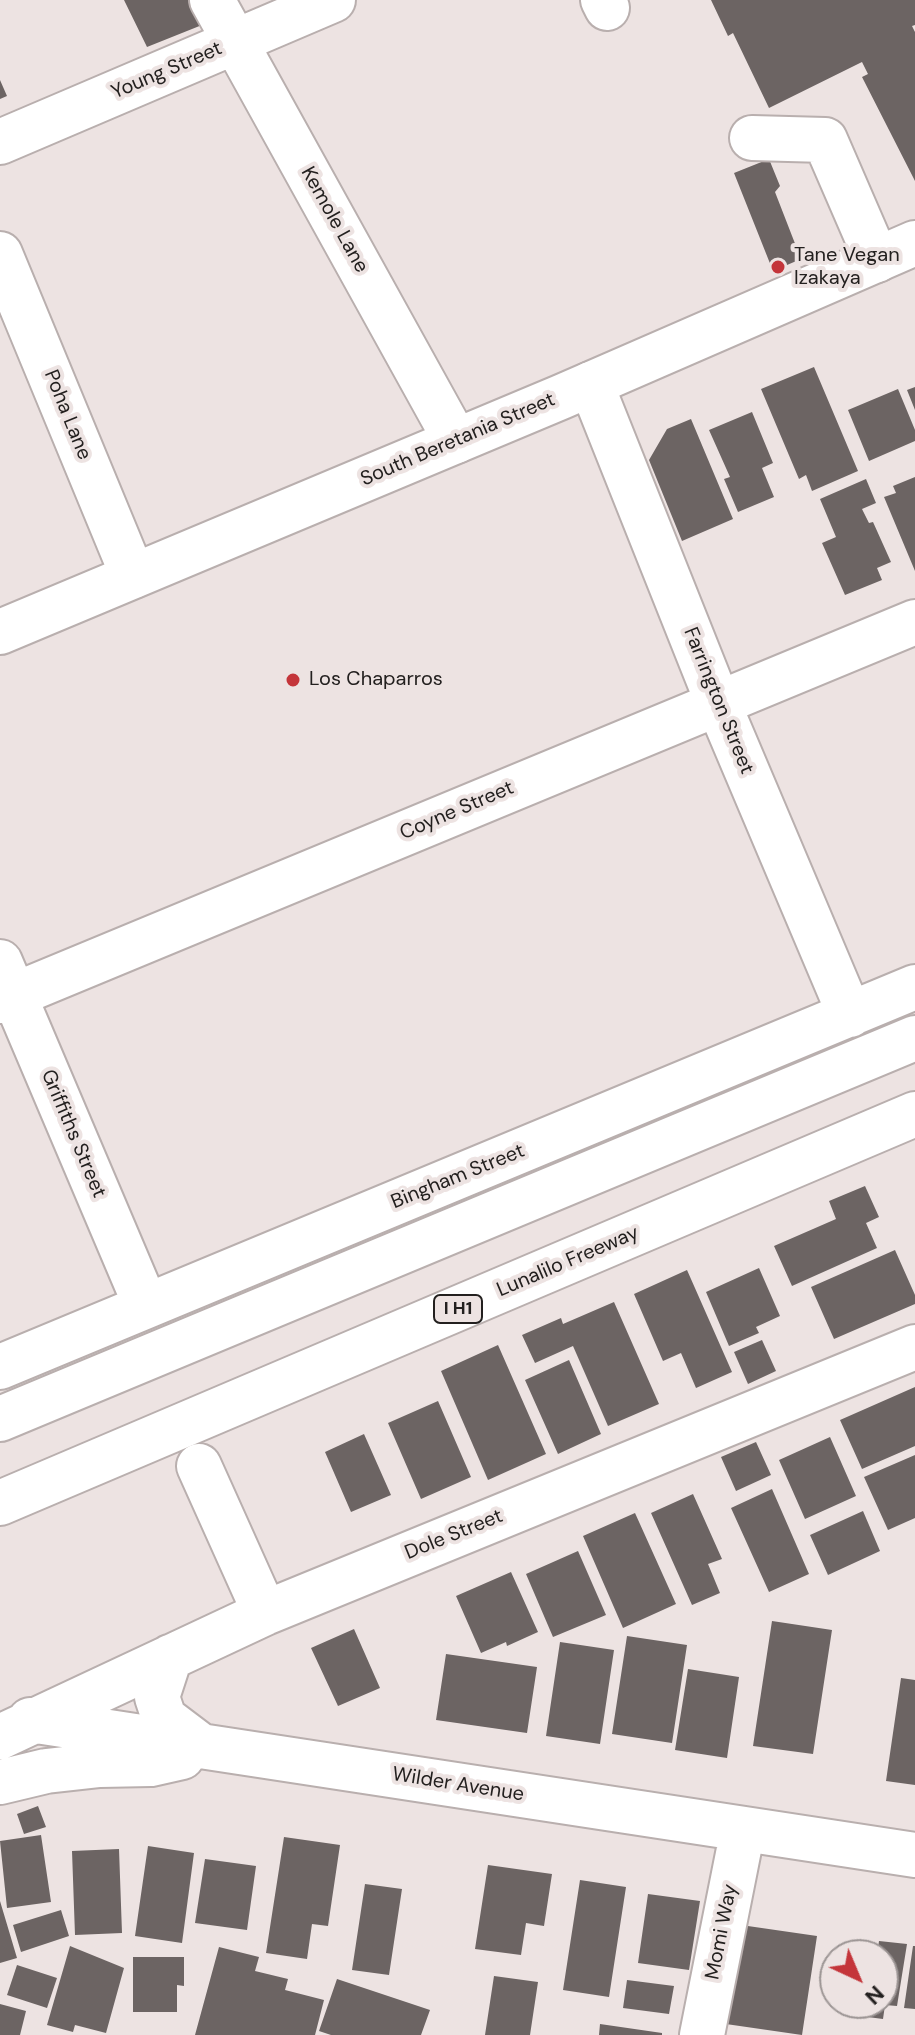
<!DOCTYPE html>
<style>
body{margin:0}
#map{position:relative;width:915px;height:2035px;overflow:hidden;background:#ede3e2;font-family:"DM Sans",sans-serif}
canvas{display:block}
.north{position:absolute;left:819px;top:1939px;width:80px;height:80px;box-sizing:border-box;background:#ede3e2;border:2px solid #9c9594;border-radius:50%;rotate:136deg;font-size:22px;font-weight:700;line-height:32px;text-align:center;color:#23201f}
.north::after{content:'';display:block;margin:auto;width:28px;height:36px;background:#c4353a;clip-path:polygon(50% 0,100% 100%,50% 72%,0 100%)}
</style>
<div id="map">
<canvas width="915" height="2035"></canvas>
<div class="north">N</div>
</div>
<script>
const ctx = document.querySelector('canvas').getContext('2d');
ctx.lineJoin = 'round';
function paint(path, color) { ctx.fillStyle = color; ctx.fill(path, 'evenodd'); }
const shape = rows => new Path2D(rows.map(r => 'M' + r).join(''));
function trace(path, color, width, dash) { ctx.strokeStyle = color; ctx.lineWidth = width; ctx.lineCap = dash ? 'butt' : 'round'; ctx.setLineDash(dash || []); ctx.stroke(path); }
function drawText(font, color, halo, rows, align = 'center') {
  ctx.font = font + ' "DM Sans",sans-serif'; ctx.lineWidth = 8; ctx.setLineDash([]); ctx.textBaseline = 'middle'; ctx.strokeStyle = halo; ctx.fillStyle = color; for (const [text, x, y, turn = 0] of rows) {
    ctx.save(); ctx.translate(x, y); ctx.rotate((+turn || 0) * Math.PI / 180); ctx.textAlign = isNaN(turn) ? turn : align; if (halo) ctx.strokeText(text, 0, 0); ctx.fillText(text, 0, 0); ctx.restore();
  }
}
paint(shape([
 [124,0,202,0,212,21,147,47],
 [711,0,915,0,915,25,912,26,915,32,915,181,862,77,868,74,862,62,769,108,733,33,728,36],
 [0,80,7,96,0,99],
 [769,159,780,186,775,192,801,259,773,271,734,173],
 [814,367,858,471,812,491,806,475,799,479,761,389],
 [915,387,915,410,907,390],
 [898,389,915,430,915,441,869,461,848,410],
 [752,412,773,463,762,468,774,497,738,512,724,479,730,477,709,430],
 [691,419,733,519,682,541,649,460,667,429],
 [915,477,915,571,884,497,896,493,893,486],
 [866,479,876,503,862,509,869,523,873,522,891,562,877,568,882,580,845,595,822,543,836,537,820,499],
 [865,1186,879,1217,866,1223,877,1248,792,1286,774,1246,836,1219,829,1201],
 [895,1250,915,1295,915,1304,834,1339,811,1287],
 [759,1268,780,1316,756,1327,759,1333,729,1346,706,1292],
 [687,1270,732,1372,696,1388,681,1353,663,1361,634,1294],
 [614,1302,659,1404,608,1426,573,1346,535,1363,522,1335,561,1318,563,1324],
 [762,1340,776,1371,748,1384,734,1352],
 [498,1345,546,1454,488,1480,441,1371],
 [569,1360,601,1434,558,1454,525,1380],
 [915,1387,915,1446,862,1469,840,1420],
 [438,1401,471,1477,421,1499,388,1423],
 [364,1434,391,1495,351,1512,325,1452],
 [830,1437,856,1496,805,1519,779,1460],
 [756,1442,771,1475,736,1491,721,1457],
 [915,1455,915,1518,888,1530,864,1477],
 [772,1489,809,1574,769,1592,731,1508],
 [693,1494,722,1559,708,1564,720,1593,692,1605,651,1513],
 [863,1511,880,1551,828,1575,810,1535],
 [635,1513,676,1604,623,1628,583,1536],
 [578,1551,606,1615,553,1637,526,1574],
 [511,1572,538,1632,507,1646,506,1642,481,1653,456,1596],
 [772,1621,832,1630,813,1754,753,1746],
 [354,1629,380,1688,338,1706,311,1648],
 [627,1636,687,1645,672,1743,612,1734],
 [560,1642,614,1650,600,1744,546,1736],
 [446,1654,537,1667,527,1733,436,1720],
 [688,1669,739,1677,727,1758,675,1750],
 [901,1678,915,1680,915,1785,886,1781],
 [38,1806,46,1827,24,1834,17,1814],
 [41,1835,51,1902,7,1908,0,1841],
 [284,1837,340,1845,328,1926,312,1924,307,1959,266,1953],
 [148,1846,194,1853,182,1943,135,1936],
 [119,1849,122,1933,75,1935,72,1851],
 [205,1859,256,1866,247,1930,195,1923],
 [488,1865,552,1874,544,1926,526,1923,521,1955,475,1949],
 [580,1880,626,1887,609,1997,563,1990],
 [365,1884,402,1889,389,1975,352,1970],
 [648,1894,700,1901,689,1970,638,1963],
 [0,1901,17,1958,0,1963],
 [61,1910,69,1936,21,1952,13,1925],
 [734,1924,817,1936,802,2035,719,2023],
 [879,1941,907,1944,897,2006,885,2005,883,2019,860,2016,862,2003,883,2003,883,1955,877,1955],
 [70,1946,124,1968,106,2033,75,2025,73,2032,47,2025],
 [913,1946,915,1946,915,2009,904,2008],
 [219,1947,259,1957,255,1971,288,1979,285,1990,324,2000,315,2035,195,2035],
 [133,1957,184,1957,184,1986,177,1985,177,2012,133,2012],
 [17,1965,57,1978,47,2008,7,1995],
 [494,1976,538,1982,530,2035,485,2035],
 [337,1979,430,2010,421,2035,331,2035,319,2031],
 [627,1980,674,1986,669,2014,623,2008],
 [0,2004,26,2011,20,2035,0,2035],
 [600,2024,662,2033,662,2035,599,2035]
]), '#6c6463');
const minor = shape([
 [212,0,456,441],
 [603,0,607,8],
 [752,138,825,140,877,260],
 [0,142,333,0],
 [0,254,133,576],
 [591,384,718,703,850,1015],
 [0,962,146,1306],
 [0,1001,915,622],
 [0,1367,915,987],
 [199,1466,265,1613],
 [170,1657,157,1697,164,1718,201,1746],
 [30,1720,915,1855],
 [0,1737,265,1613,915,1347],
 [0,1782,46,1771,100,1765,151,1764,182,1757],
 [702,2035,743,1829]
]);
const major = shape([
 [0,632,561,397,915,243]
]);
const highway = shape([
 [0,1419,915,1038],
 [0,1503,915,1114]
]);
trace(minor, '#b9afae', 48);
trace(major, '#b9afae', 48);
trace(highway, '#b9afae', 48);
trace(minor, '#fff', 44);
trace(major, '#fff', 44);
trace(highway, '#fff', 44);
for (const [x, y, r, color] of [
 [778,267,8,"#c4353a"],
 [293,680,8,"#c4353a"]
]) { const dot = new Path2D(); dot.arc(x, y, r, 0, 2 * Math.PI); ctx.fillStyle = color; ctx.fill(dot); trace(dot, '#ede3e2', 3); }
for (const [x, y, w] of [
 [458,1309,48]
]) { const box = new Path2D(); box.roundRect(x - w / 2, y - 14, w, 28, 6); ctx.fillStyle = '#ede3e2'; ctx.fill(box); trace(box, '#23201f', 2); }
drawText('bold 18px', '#23201f', null, [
 ["I H1",458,1309]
]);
drawText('20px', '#23201f', '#ede3e2', [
 ["Young Street",167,71,-23],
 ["Kemole Lane",334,220,61],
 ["Poha Lane",67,415,68],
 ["South Beretania Street",458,440,-23],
 ["Farrington Street",718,701,68],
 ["Coyne Street",457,811,-23],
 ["Griffiths Street",73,1134,67],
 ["Bingham Street",458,1177,-22],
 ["Lunalilo Freeway",568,1262,-23],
 ["Dole Street",454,1535,-22],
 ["Wilder Avenue",458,1785,9],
 ["Momi Way",722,1932,-79]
]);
drawText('20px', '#23201f', '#ede3e2', [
 ["Tane Vegan",794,256],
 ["Izakaya",794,279],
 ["Los Chaparros",309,680]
], 'left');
</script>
